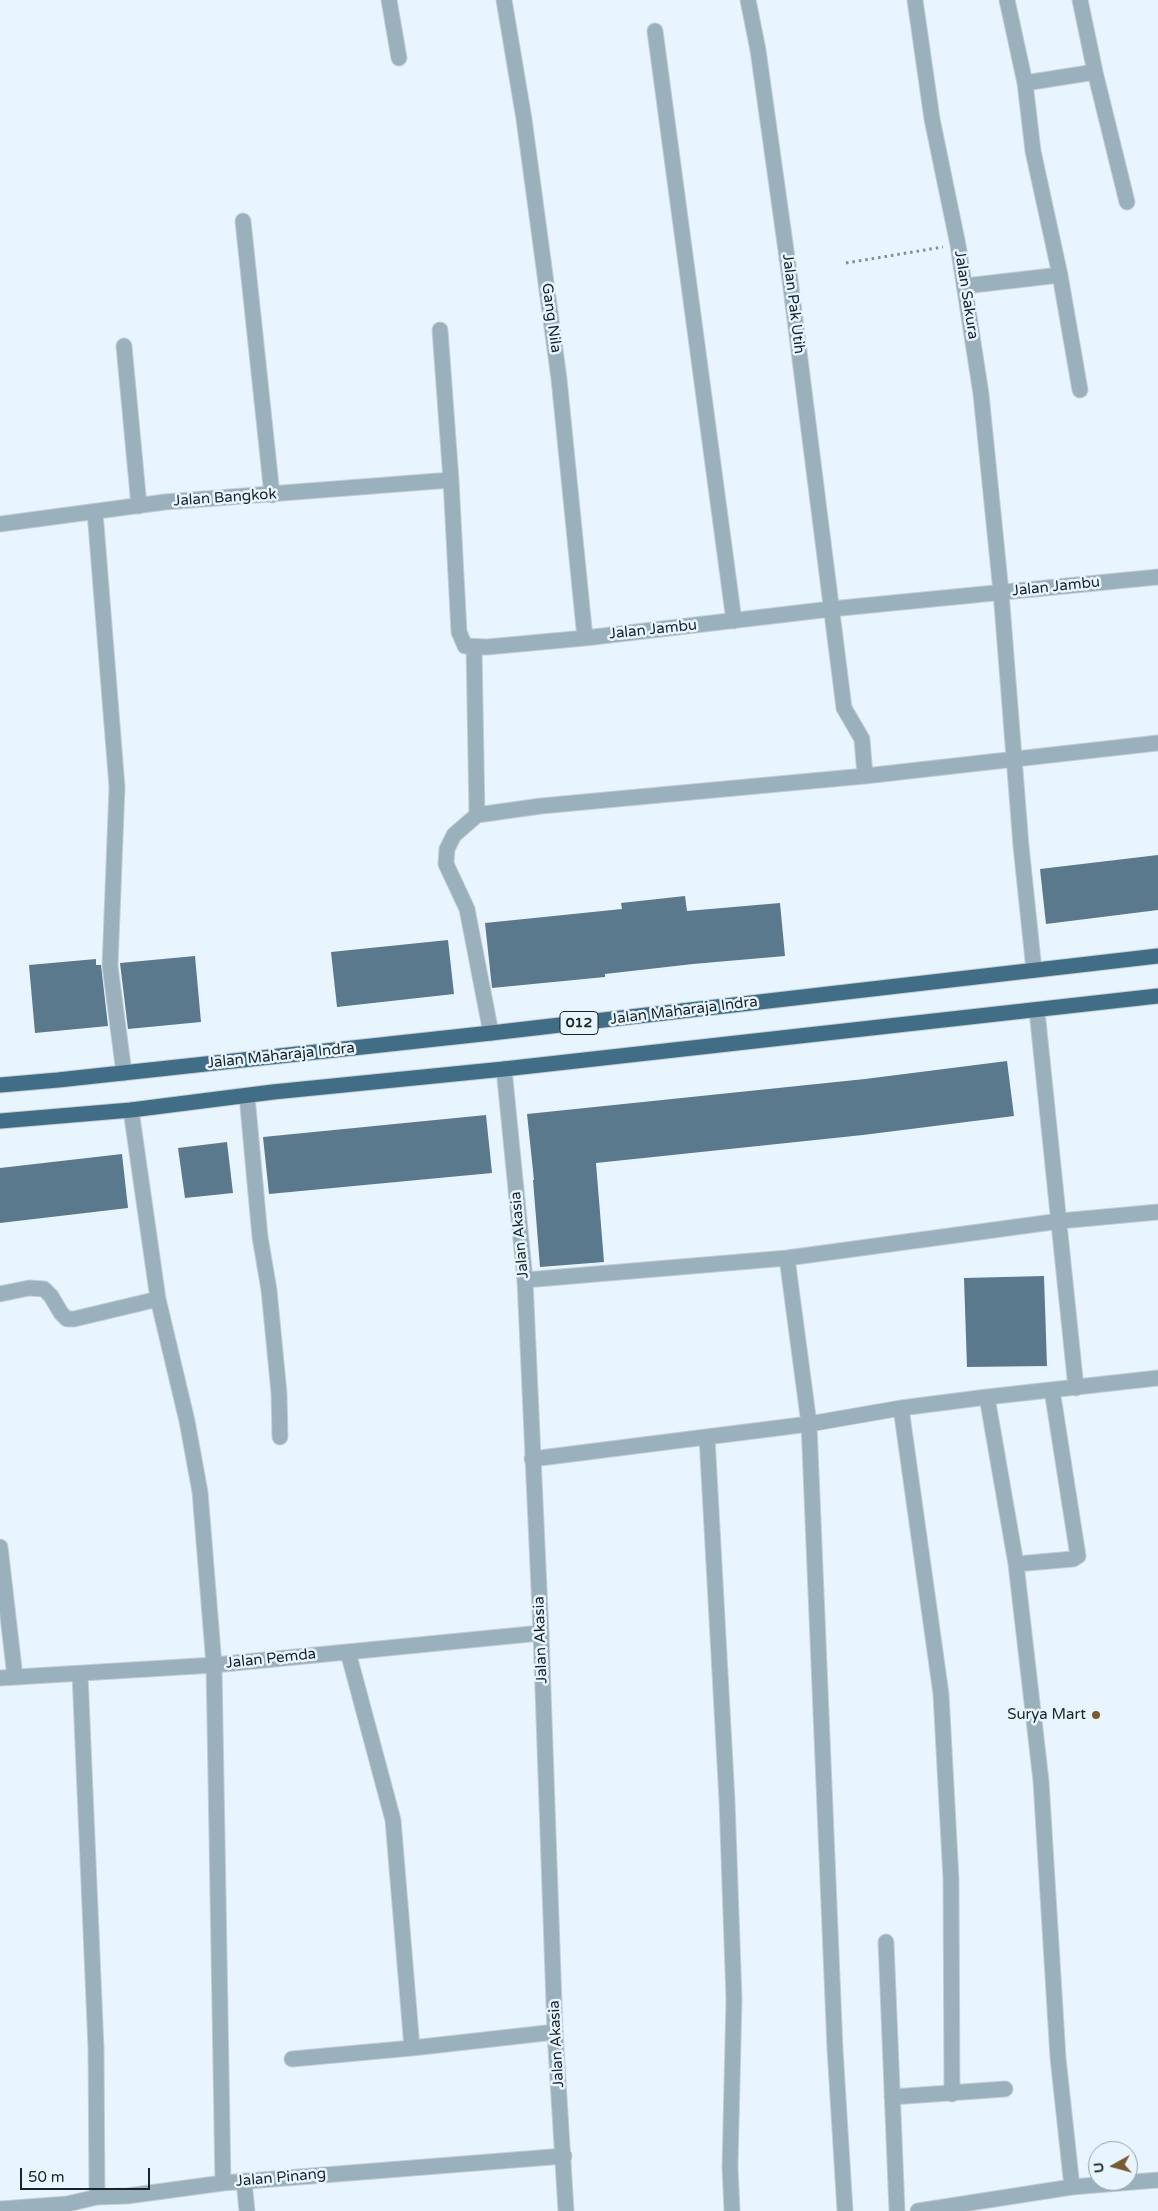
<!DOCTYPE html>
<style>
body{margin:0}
#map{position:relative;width:1158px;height:2211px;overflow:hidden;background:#e8f5fe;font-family:"Varela Round",sans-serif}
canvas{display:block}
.north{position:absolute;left:1088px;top:2141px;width:50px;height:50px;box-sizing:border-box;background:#e8f5fe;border:1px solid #94a1aa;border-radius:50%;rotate:263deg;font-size:14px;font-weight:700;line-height:20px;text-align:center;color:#17242b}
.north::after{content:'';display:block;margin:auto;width:18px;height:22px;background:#785b2f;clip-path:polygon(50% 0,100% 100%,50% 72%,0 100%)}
.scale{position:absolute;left:20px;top:2168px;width:130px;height:22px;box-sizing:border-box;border:2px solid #17242b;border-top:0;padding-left:6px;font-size:15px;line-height:18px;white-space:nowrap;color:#17242b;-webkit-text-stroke:4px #e8f5fe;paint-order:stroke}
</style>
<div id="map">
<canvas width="1158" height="2211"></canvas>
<div class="north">U</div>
<div class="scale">50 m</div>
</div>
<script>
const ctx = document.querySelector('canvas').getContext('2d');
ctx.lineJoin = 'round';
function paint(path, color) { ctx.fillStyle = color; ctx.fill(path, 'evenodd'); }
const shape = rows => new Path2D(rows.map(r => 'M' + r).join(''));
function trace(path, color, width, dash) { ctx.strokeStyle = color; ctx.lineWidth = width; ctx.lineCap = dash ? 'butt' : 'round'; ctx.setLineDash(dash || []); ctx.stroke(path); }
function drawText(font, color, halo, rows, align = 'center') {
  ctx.font = font + ' "Varela Round",sans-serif'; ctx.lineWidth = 5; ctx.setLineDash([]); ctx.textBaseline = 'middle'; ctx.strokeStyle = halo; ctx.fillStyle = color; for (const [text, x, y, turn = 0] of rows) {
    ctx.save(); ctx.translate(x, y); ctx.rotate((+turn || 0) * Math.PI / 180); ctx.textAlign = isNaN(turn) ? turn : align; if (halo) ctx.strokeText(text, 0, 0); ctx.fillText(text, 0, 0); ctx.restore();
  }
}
paint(shape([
 [1158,855,1158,910,1046,924,1040,869],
 [685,896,687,911,780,903,785,956,693,964,605,974,605,977,492,988,485,923,622,909,621,903],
 [448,940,454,994,337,1007,331,952],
 [195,956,201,1022,128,1029,120,963],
 [96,959,96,965,101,965,108,1026,35,1033,29,965],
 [1007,1061,1014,1116,863,1135,596,1163,604,1262,540,1267,533,1180,534,1180,527,1114,865,1079],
 [486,1115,492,1173,269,1194,263,1137],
 [227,1142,233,1193,185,1198,178,1148],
 [122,1154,128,1208,0,1223,0,1168],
 [1044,1276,1047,1366,967,1367,964,1278]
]), '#5b798c');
const minor = shape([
 [389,0,399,58],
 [504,0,524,119,559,379,585,638],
 [748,0,758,50,789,272,844,708,862,739,865,776],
 [915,0,932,119,958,245,981,394,1001,592,1021,846,1034,970],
 [1007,0,1025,83],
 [655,31,734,621],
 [1095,72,1127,202],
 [243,221,272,495],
 [1060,275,1080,390],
 [965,286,1060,275,1033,151,1025,83,1095,72,1080,0],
 [440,330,451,480,459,632,465,646,487,647,585,638,831,609,1158,577],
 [124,346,139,506],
 [95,512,117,787,110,966,124,1073],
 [0,524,165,502,451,480],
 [474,648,477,815],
 [1037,1011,1076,1388],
 [491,1033,467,909,446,864,447,849,454,835,477,815,541,806,865,776,1158,743],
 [247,1096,260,1237,269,1290,279,1393,280,1437],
 [131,1110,158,1299,187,1421,200,1492,214,1665,223,2183],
 [787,1258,809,1424,835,2049,845,2211],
 [525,1280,787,1258,1060,1221,1158,1212],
 [0,1294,29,1288,44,1289,51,1296,61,1313,67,1319,74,1319,158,1299],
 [987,1397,1016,1564,1041,1781,1058,2058,1072,2187],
 [901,1408,941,1694,951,1879,952,2094],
 [707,1437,727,1800,734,1999,730,2167,732,2211],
 [532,1459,809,1424,901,1408,987,1397,1158,1378],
 [0,1547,15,1677],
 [1016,1564,1073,1559,1078,1556,1052,1390],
 [348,1652,393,1820,412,2048],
 [80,1674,96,2048,97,2197],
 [0,1678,214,1665,541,1633],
 [886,1942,897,2211],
 [292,2059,412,2048,555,2032],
 [892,2097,1005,2089],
 [244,2181,247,2211],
 [0,2209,67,2204,97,2197,127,2196,223,2183,564,2156],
 [918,2211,1072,2187,1158,2180]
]);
const tertiary = shape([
 [504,1069,525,1280,541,1633,555,2032,566,2211]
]);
const trunk = shape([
 [0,1085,58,1080,491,1033,1158,956],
 [0,1121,131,1110,273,1092,504,1069,1158,996]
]);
trace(minor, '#c2cfd8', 17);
trace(tertiary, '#c2cfd8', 17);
trace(trunk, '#c2cfd8', 17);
trace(shape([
 [846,263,943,247]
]), '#818e96', 3, [2.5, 4]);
trace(minor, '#9bb0bd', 15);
trace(tertiary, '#9bb0bd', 15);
trace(trunk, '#426d86', 15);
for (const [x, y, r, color] of [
 [1096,1715,5,"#785b2f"]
]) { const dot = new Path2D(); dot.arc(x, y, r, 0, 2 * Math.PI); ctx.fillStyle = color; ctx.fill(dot); trace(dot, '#e8f5fe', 2); }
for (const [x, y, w] of [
 [579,1023,38]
]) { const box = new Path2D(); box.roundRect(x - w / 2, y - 11.5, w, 23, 4); ctx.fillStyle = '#e8f5fe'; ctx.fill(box); trace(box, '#17242b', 1); }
drawText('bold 14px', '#17242b', null, [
 ["012",579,1023]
]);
drawText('15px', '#17242b', '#e8f5fe', [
 ["Jalan Sakura",966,295,81],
 ["Jalan Pak Utih",793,304,83],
 ["Gang Nila",551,318,82],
 ["Jalan Bangkok",225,498,-4],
 ["Jalan Jambu",1056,587,-6],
 ["Jalan Jambu",653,630,-6],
 ["Jalan Maharaja Indra",684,1011,-7],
 ["Jalan Maharaja Indra",281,1056,-6],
 ["Jalan Akasia",520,1235,-95],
 ["Jalan Akasia",541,1640,-92],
 ["Jalan Pemda",271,1659,-6],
 ["Jalan Akasia",557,2044,-93],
 ["Jalan Pinang",281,2178,-5]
]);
drawText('15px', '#17242b', '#e8f5fe', [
 ["Surya Mart",1086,1715]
], 'right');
</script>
